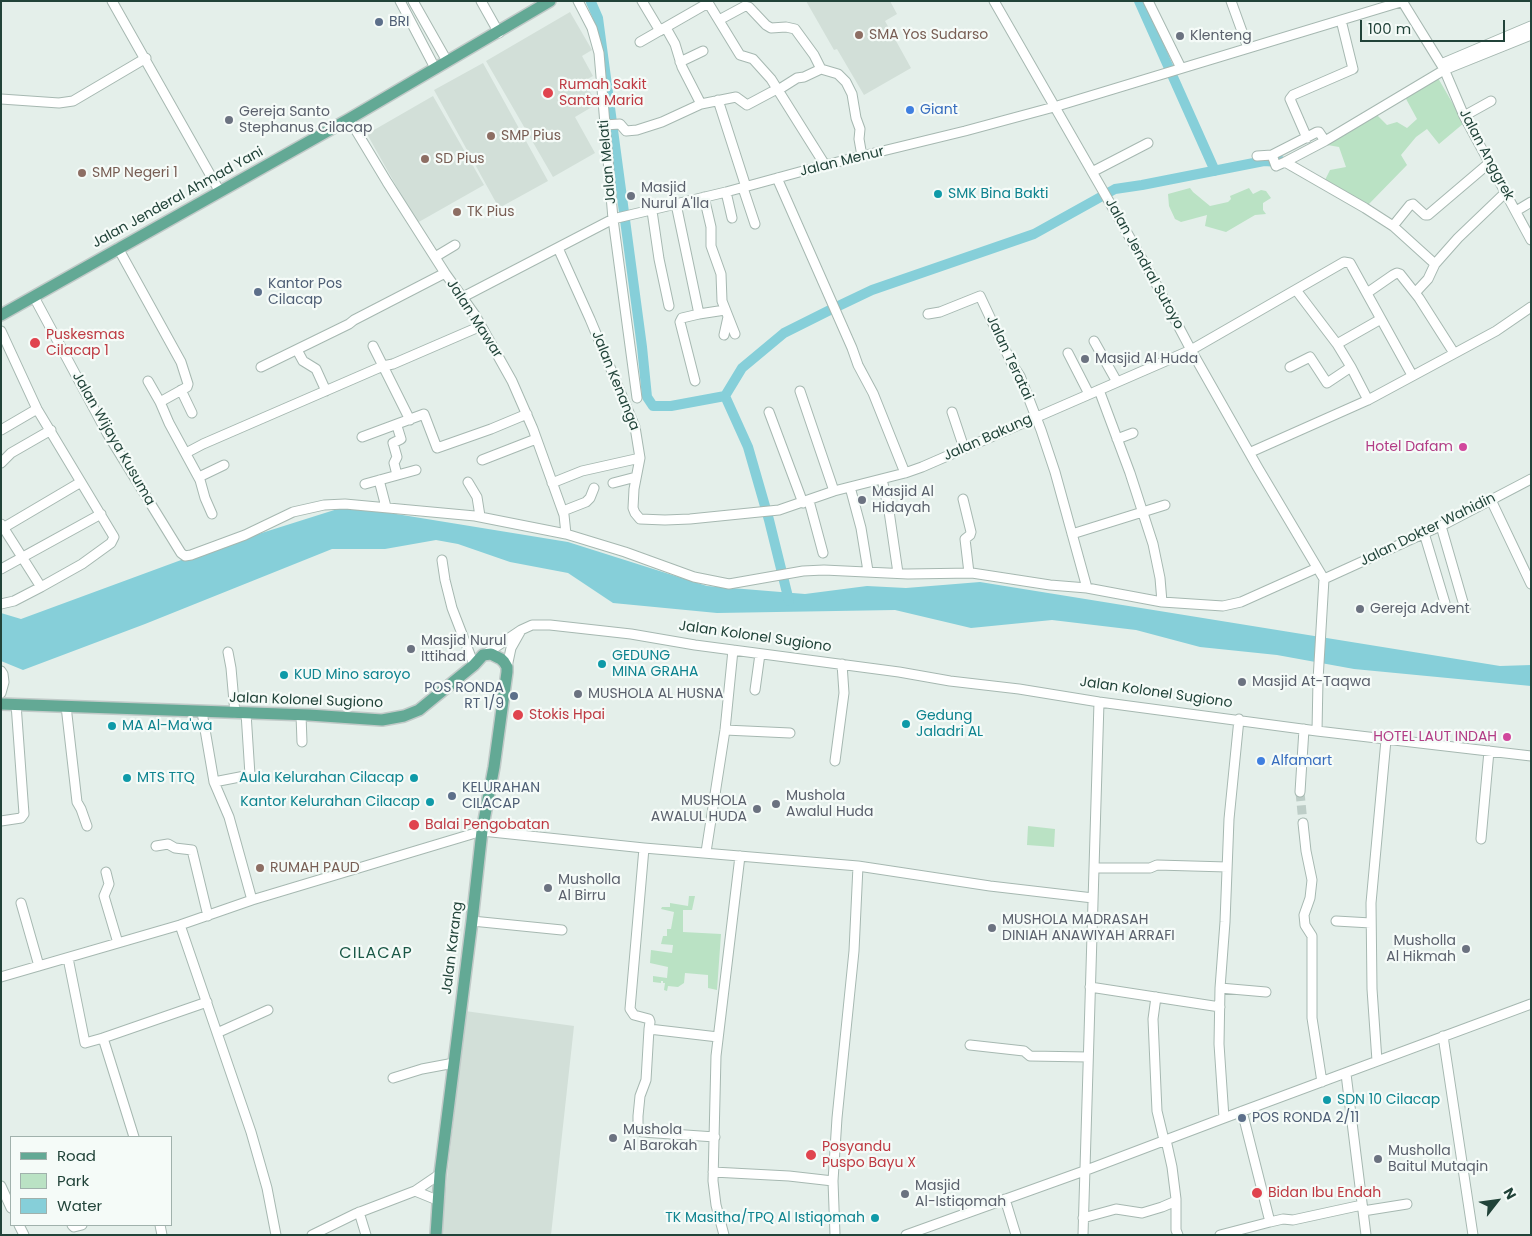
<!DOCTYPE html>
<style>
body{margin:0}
#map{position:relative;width:1532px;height:1236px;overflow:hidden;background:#e4efea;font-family:Poppins,sans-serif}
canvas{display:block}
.frame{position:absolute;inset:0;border:2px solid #214339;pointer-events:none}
.legend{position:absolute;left:10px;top:1136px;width:162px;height:90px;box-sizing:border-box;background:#f5fbf8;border:1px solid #a0b1ac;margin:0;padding:6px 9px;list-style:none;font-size:15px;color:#214339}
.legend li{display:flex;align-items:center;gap:10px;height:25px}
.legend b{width:25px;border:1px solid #a0b1ac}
.north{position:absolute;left:1472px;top:1176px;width:50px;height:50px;-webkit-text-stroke:4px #f5fbf8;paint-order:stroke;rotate:60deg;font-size:14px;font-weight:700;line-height:20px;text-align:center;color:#214339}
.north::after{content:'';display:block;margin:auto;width:18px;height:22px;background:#214339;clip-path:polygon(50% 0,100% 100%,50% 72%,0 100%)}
.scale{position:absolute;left:1360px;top:20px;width:145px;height:22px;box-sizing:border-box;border:2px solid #214339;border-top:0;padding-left:6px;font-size:15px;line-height:18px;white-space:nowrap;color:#214339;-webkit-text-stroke:4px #f5fbf8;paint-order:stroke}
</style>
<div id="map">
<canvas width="1532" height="1236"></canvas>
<div class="frame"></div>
<ul class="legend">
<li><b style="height:6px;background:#63a995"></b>Road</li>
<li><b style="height:14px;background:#bae2c4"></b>Park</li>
<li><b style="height:14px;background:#86cfd9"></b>Water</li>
</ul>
<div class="north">N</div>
<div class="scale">100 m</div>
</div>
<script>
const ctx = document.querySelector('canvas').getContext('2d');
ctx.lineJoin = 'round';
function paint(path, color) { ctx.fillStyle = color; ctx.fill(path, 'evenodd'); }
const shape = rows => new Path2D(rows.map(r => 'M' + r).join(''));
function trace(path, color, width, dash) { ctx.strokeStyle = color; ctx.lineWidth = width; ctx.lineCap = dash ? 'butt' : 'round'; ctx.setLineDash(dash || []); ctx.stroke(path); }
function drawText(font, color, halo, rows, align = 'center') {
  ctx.font = font + ' Poppins,sans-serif'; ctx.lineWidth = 4.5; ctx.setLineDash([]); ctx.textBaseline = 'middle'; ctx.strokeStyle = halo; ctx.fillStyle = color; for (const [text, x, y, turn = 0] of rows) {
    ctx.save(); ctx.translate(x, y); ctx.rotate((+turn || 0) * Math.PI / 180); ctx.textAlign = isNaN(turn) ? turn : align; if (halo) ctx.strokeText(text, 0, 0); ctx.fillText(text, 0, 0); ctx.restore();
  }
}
paint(shape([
 [806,1,890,1,897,14,885,21,911,68,864,95,837,49,834,50],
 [570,12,592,50,582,56,593,76,584,81,597,104,575,117,595,153,553,177,486,61],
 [483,63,548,181,499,208,434,90],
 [433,96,484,185,417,223,367,134],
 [465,1011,574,1026,551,1235,441,1235]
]), '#d2dfd8');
paint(shape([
 [1438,78,1464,123,1439,144,1427,129,1416,137,1401,155,1407,165,1368,205,1323,184,1330,170,1346,167,1339,147,1322,144,1376,114,1387,125,1397,122,1407,128,1417,119,1405,97],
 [1190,188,1193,192,1210,206,1228,202,1231,199,1230,196,1249,188,1253,194,1261,190,1266,191,1271,198,1263,203,1263,210,1266,214,1255,215,1226,232,1205,226,1207,215,1181,222,1175,219,1169,206,1168,194],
 [1028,826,1055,829,1054,847,1027,845],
 [689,896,695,896,692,910,683,910,683,932,721,934,717,990,708,988,708,975,685,973,684,983,678,987,668,986,667,991,664,990,665,983,663,983,663,981,661,981,661,983,653,982,653,976,667,978,668,967,650,963,651,950,672,953,673,945,661,944,663,936,667,936,667,929,671,929,674,912,661,909,662,907,670,907,670,903,688,906]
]), '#bae2c4');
paint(shape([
 [347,506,568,542,707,586,805,594,867,586,906,588,980,582,1500,666,1531,665,1531,686,1354,669,1277,655,1200,647,1136,630,1052,620,971,628,895,610,717,613,613,603,568,573,510,562,458,544,436,540,385,549,332,549,145,624,23,670,1,661,1,613,21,619,211,549]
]), '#86cfd9');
trace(shape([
 [1139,1,1215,171],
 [591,2,598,18,642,347,647,397,653,406,671,406,725,396],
 [789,601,769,520,748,447,725,396,742,368,784,333,830,310,872,290,1034,234,1115,189,1142,185,1264,161,1279,162,1281,161]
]), '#86cfd9', 10);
trace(shape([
 [1300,792,1303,823]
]), '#bdcdc7', 9, [9, 4.5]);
const minor = shape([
 [112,1,220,192],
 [400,1,435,68],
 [413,1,447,61],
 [481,1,499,33],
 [642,1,660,31],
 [707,1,740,55,753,59,771,79,825,165],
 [994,1,1153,278,1191,350,1258,468,1324,579],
 [1148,1,1181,68],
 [1231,1,1248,48],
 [1402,1,1444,69,1464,116,1531,240],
 [719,20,745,6,749,7,766,25,771,28,786,27,795,29,814,55,821,69,804,77,797,78,778,90],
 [666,28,675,44,682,67,701,104],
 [640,42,708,3],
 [680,62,703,51],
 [1441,64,1531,26],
 [821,69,838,74,846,82,852,94,856,118,860,129,859,139,862,156],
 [1,99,59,103,73,101,146,58],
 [718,100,746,187],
 [1464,116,1491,101],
 [349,119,387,182,445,273,475,315,512,381,533,429,560,504,564,515,566,534],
 [604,125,620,124,626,131,637,130,662,122,701,104,736,97,747,105,777,89],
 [1307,138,1290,99,1293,95,1353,69,1341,20],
 [1272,155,1276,166,1285,162],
 [1257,156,1272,155,1317,132,1319,132,1325,141],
 [1488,164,1428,215,1425,215,1413,204,1410,205,1393,226,1365,208,1285,162,1325,141,1444,70,1531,35],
 [1092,172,1148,143],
 [777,178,852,348,858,365,873,393,905,473],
 [743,188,755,224],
 [726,192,732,218],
 [704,197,711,227,711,246,721,274,722,301,735,334],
 [676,204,699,314,682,318,680,322,695,381],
 [652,211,659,259,669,306],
 [1516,211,1531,202],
 [1393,226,1435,264,1458,238,1505,193],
 [118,248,181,362,188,384,187,387,160,402,148,381],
 [558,248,590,319,635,427,640,458,634,489,633,508,635,513,640,519,665,520,690,519,779,510,834,491,905,473,922,467,1191,350,1344,262,1350,263,1412,375],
 [435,257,455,245],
 [1296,290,1337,344,1351,367],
 [1367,293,1393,275,1397,273,1400,274,1419,298,1454,353],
 [1415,293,1428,279,1435,264],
 [34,297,107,433,181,553,185,556,191,555,245,535,293,512,324,505,345,504,475,516,566,534,625,552,694,577,729,584,803,571,824,570,908,574,972,573,1050,585,1087,588,1162,602,1223,606,1241,602,1317,568],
 [463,297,613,219,599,53,592,28,578,1],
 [699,314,725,310],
 [928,314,940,312,980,296,1012,364,1020,376,1041,430,1055,472,1087,588],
 [1,331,37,409,114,537,111,543,82,564,41,587,14,601,1,604],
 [724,335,728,317],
 [1094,341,1117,382],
 [1337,344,1381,319],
 [373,346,410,420],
 [297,350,303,361,316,369,326,391],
 [1068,353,1089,394],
 [261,367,349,324,354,320,445,273],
 [1290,367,1310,357,1327,383,1351,367,1368,400],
 [181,390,192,413],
 [1099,390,1130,473,1153,544,1160,578,1162,602],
 [800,391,834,491],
 [637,398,613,219,726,192,825,165,965,131,1054,107,1404,1],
 [160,402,169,423,200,480,205,498,212,514],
 [769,412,803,503],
 [952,412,964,448],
 [397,426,401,439,393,443,397,457,394,463,397,475],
 [1,430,37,409],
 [362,437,424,414,437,448,491,429,527,414],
 [1117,439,1133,433],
 [1251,452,1368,400,1496,331,1531,307],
 [186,453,203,444,383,366,393,364,481,326],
 [482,460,536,439],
 [1,463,11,453,51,430],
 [199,477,224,465],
 [882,479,889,511,898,573],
 [379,480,386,507],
 [468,482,477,497,480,516],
 [552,483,582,471,640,458],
 [613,483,636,477],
 [365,484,416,470],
 [850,487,861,528,868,571],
 [963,499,971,532,970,535,965,539,969,573],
 [1491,500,1531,584],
 [809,501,823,553],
 [563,511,586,502,590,498,594,488],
 [1,524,41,587],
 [1441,526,1465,609],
 [3,528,81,482],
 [1424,533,1445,603],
 [1072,534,1165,505],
 [442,560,445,580,452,608,474,665],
 [1,569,101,514],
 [1324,579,1447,523,1531,479],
 [228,652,231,668,235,713],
 [487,653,521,630,532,625,550,625,631,634,695,645,899,672,950,681,1019,689,1099,702,1317,731,1531,756],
 [507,667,511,648,520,632],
 [1,671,3,674,4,682,1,693],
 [755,690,760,654],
 [66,706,77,802,81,809,87,826],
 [202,712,214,782,229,817,252,900],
 [301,715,302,742],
 [725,730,790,733],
 [1317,731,1318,680,1324,579],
 [835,761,844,693,842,664],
 [214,782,250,775,246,713],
 [1300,792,1304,729],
 [1,821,21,818,24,814,16,704],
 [1303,823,1306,851,1312,880,1310,898,1304,915,1305,925,1312,936,1312,1018,1322,1082],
 [1481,839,1489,751],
 [156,846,168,844,175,848,192,850,208,916],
 [644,848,630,1009,634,1015,649,1019,650,1022,649,1029],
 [706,852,725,730,733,650],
 [1095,868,1150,868,1157,865,1227,867],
 [106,872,109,884,104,896,118,943],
 [21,903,39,966],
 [472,921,562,930],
 [1336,921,1371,923],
 [180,925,251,1132,267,1188,276,1235],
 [68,958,85,1043,103,1038,134,1137],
 [1,977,180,925,252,900,482,831,644,848,858,866,990,886,1093,898],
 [1090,987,1220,1007],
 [1220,988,1266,992],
 [1156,997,1153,1019,1156,1089,1157,1111,1164,1140],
 [217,1033,268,1010],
 [1443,1036,1473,1235],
 [103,1038,207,1002],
 [970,1045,1024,1051,1030,1056,1088,1057],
 [1377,1061,1372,989,1371,903,1386,740],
 [1346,1074,1366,1235],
 [393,1078,422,1069,454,1063],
 [1242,1111,1270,1222,1283,1219,1293,1220,1362,1205],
 [1224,1118,1219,1044,1220,988,1225,922,1229,819,1239,719],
 [715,1137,642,1132,638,1127,638,1116,640,1096,646,1080,649,1029,718,1037],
 [1166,1140,1172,1167,1176,1199,1176,1230,1178,1235],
 [713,1172,789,1176,833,1181],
 [1,1186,11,1208],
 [415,1191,437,1200],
 [1005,1199,1016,1235],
 [1363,1211,1407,1204],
 [359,1212,366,1235],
 [1083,1218,1116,1209,1142,1213,1162,1207,1176,1201],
 [19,1225,24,1235],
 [72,1225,74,1227,82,1225],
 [160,1225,162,1235],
 [312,1235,355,1214,415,1191,440,1174],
 [724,1235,716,1205,713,1181,716,1056,740,856],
 [835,1235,833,1181,837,1118,854,951,858,866],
 [906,1235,1084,1171,1224,1118,1531,1004],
 [1083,1235,1099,702],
 [1220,1235,1270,1222]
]);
const major = shape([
 [1,315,349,119,550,1],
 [1,704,309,715,382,720,404,716,419,710,474,665,483,655,491,654,501,659,504,662,507,667,507,672,494,767,482,831,472,921,440,1174,436,1235]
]);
trace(minor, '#a6b8b1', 11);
trace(major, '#c1cac8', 14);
trace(minor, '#fff', 9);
trace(major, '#63a995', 11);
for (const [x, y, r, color] of [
 [379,22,5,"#5c6f8a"],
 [859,35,5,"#8d6e63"],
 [1180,36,5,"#6b7280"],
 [548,93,6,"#e0444e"],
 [910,110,5,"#3f7fe0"],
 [229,120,5,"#6b7280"],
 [491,136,5,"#8d6e63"],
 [425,159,5,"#8d6e63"],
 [82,173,5,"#8d6e63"],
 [938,194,5,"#0f9aa8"],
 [631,196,5,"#6b7280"],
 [457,212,5,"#8d6e63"],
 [258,292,5,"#5c6f8a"],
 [35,343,6,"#e0444e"],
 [1085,359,5,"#6b7280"],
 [1463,447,5,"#d1479c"],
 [862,500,5,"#6b7280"],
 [1360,609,5,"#6b7280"],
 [411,649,5,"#6b7280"],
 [602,664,5,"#0f9aa8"],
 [284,675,5,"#0f9aa8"],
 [1242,682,5,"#6b7280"],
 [578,694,5,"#6b7280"],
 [514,696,5,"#5c6f8a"],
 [518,715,6,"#e0444e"],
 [906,724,5,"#0f9aa8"],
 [112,726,5,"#0f9aa8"],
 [1507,737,5,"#d1479c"],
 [1261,761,5,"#3f7fe0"],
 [127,778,5,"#0f9aa8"],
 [414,778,5,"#0f9aa8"],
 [452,796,5,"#5c6f8a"],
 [430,802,5,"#0f9aa8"],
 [776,804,5,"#6b7280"],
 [757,809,5,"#6b7280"],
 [414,825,6,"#e0444e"],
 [260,868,5,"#8d6e63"],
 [548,888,5,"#6b7280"],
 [992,928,5,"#6b7280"],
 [1466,949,5,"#6b7280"],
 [1327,1100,5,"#0f9aa8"],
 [1242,1118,5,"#5c6f8a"],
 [613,1138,5,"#6b7280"],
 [811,1155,6,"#e0444e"],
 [1378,1159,5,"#6b7280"],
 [1257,1193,6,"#e0444e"],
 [905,1194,5,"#6b7280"],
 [875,1218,5,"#0f9aa8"]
]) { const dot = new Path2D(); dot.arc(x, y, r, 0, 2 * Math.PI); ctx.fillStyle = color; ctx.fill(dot); trace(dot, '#f5fbf8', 2); }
drawText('14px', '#4e5e75', '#f5fbf8', [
 ["BRI",389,22],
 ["Kantor Pos",268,284],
 ["Cilacap",268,300],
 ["POS RONDA",504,688,"right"],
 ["RT 1/9",504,704,"right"],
 ["KELURAHAN",462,788],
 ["CILACAP",462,804],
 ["POS RONDA 2/11",1252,1118]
], 'left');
drawText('14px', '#785e54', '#f5fbf8', [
 ["SMA Yos Sudarso",869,35],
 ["SMP Pius",501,136],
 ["SD Pius",435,159],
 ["SMP Negeri 1",92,173],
 ["TK Pius",467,212],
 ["RUMAH PAUD",270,868]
], 'left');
drawText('14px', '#5b616d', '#f5fbf8', [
 ["Klenteng",1190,36],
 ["Gereja Santo",239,112],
 ["Stephanus Cilacap",239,128],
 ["Masjid",641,188],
 ["Nurul A'lla",641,204],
 ["Masjid Al Huda",1095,359],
 ["Masjid Al",872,492],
 ["Hidayah",872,508],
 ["Gereja Advent",1370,609],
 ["Masjid Nurul",421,641],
 ["Ittihad",421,657],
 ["Masjid At-Taqwa",1252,682],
 ["MUSHOLA AL HUSNA",588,694],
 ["Mushola",786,796],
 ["Awalul Huda",786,812],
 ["MUSHOLA",747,801,"right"],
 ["AWALUL HUDA",747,817,"right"],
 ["Musholla",558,880],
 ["Al Birru",558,896],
 ["MUSHOLA MADRASAH",1002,920],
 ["DINIAH ANAWIYAH ARRAFI",1002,936],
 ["Musholla",1456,941,"right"],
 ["Al Hikmah",1456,957,"right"],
 ["Mushola",623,1130],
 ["Al Barokah",623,1146],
 ["Musholla",1388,1151],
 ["Baitul Mutaqin",1388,1167],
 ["Masjid",915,1186],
 ["Al-Istiqomah",915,1202]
], 'left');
drawText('14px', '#be3a42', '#f5fbf8', [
 ["Rumah Sakit",559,85],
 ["Santa Maria",559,101],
 ["Puskesmas",46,335],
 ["Cilacap 1",46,351],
 ["Stokis Hpai",529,715],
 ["Balai Pengobatan",425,825],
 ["Posyandu",822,1147],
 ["Puspo Bayu X",822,1163],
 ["Bidan Ibu Endah",1268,1193]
], 'left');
drawText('14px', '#366cbe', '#f5fbf8', [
 ["Giant",920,110],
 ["Alfamart",1271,761]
], 'left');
drawText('14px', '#214339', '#f5fbf8', [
 ["Jalan Anggrek",1486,155,62],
 ["Jalan Melati",608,162,-95],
 ["Jalan Menur",842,162,-14],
 ["Jalan Jenderal Ahmad Yani",178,198,-29],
 ["Jalan Jendral Sutoyo",1144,264,61],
 ["Jalan Mawar",474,319,57],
 ["Jalan Teratai",1009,358,65],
 ["Jalan Kenanga",615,381,68],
 ["Jalan Bakung",988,438,-24],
 ["Jalan Wijaya Kusuma",113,439,60],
 ["Jalan Dokter Wahidin",1428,530,-26],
 ["Jalan Kolonel Sugiono",755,637,8],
 ["Jalan Kolonel Sugiono",1156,693,8],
 ["Jalan Kolonel Sugiono",306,701,2],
 ["Jalan Karang",453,948,-83]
]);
drawText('14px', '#0d838f', '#f5fbf8', [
 ["SMK Bina Bakti",948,194],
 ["GEDUNG",612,656],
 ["MINA GRAHA",612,672],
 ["KUD Mino saroyo",294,675],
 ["Gedung",916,716],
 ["Jaladri AL",916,732],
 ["MA Al-Ma'wa",122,726],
 ["MTS TTQ",137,778],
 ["Aula Kelurahan Cilacap",404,778,"right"],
 ["Kantor Kelurahan Cilacap",420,802,"right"],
 ["SDN 10 Cilacap",1337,1100],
 ["TK Masitha/TPQ Al Istiqomah",865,1218,"right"]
], 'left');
drawText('14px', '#b23c85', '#f5fbf8', [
 ["Hotel Dafam",1453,447],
 ["HOTEL LAUT INDAH",1497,737]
], 'right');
ctx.letterSpacing = '1px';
drawText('16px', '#1a5847', '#f5fbf8', [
 ["CILACAP",376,954]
]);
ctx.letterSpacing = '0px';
</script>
